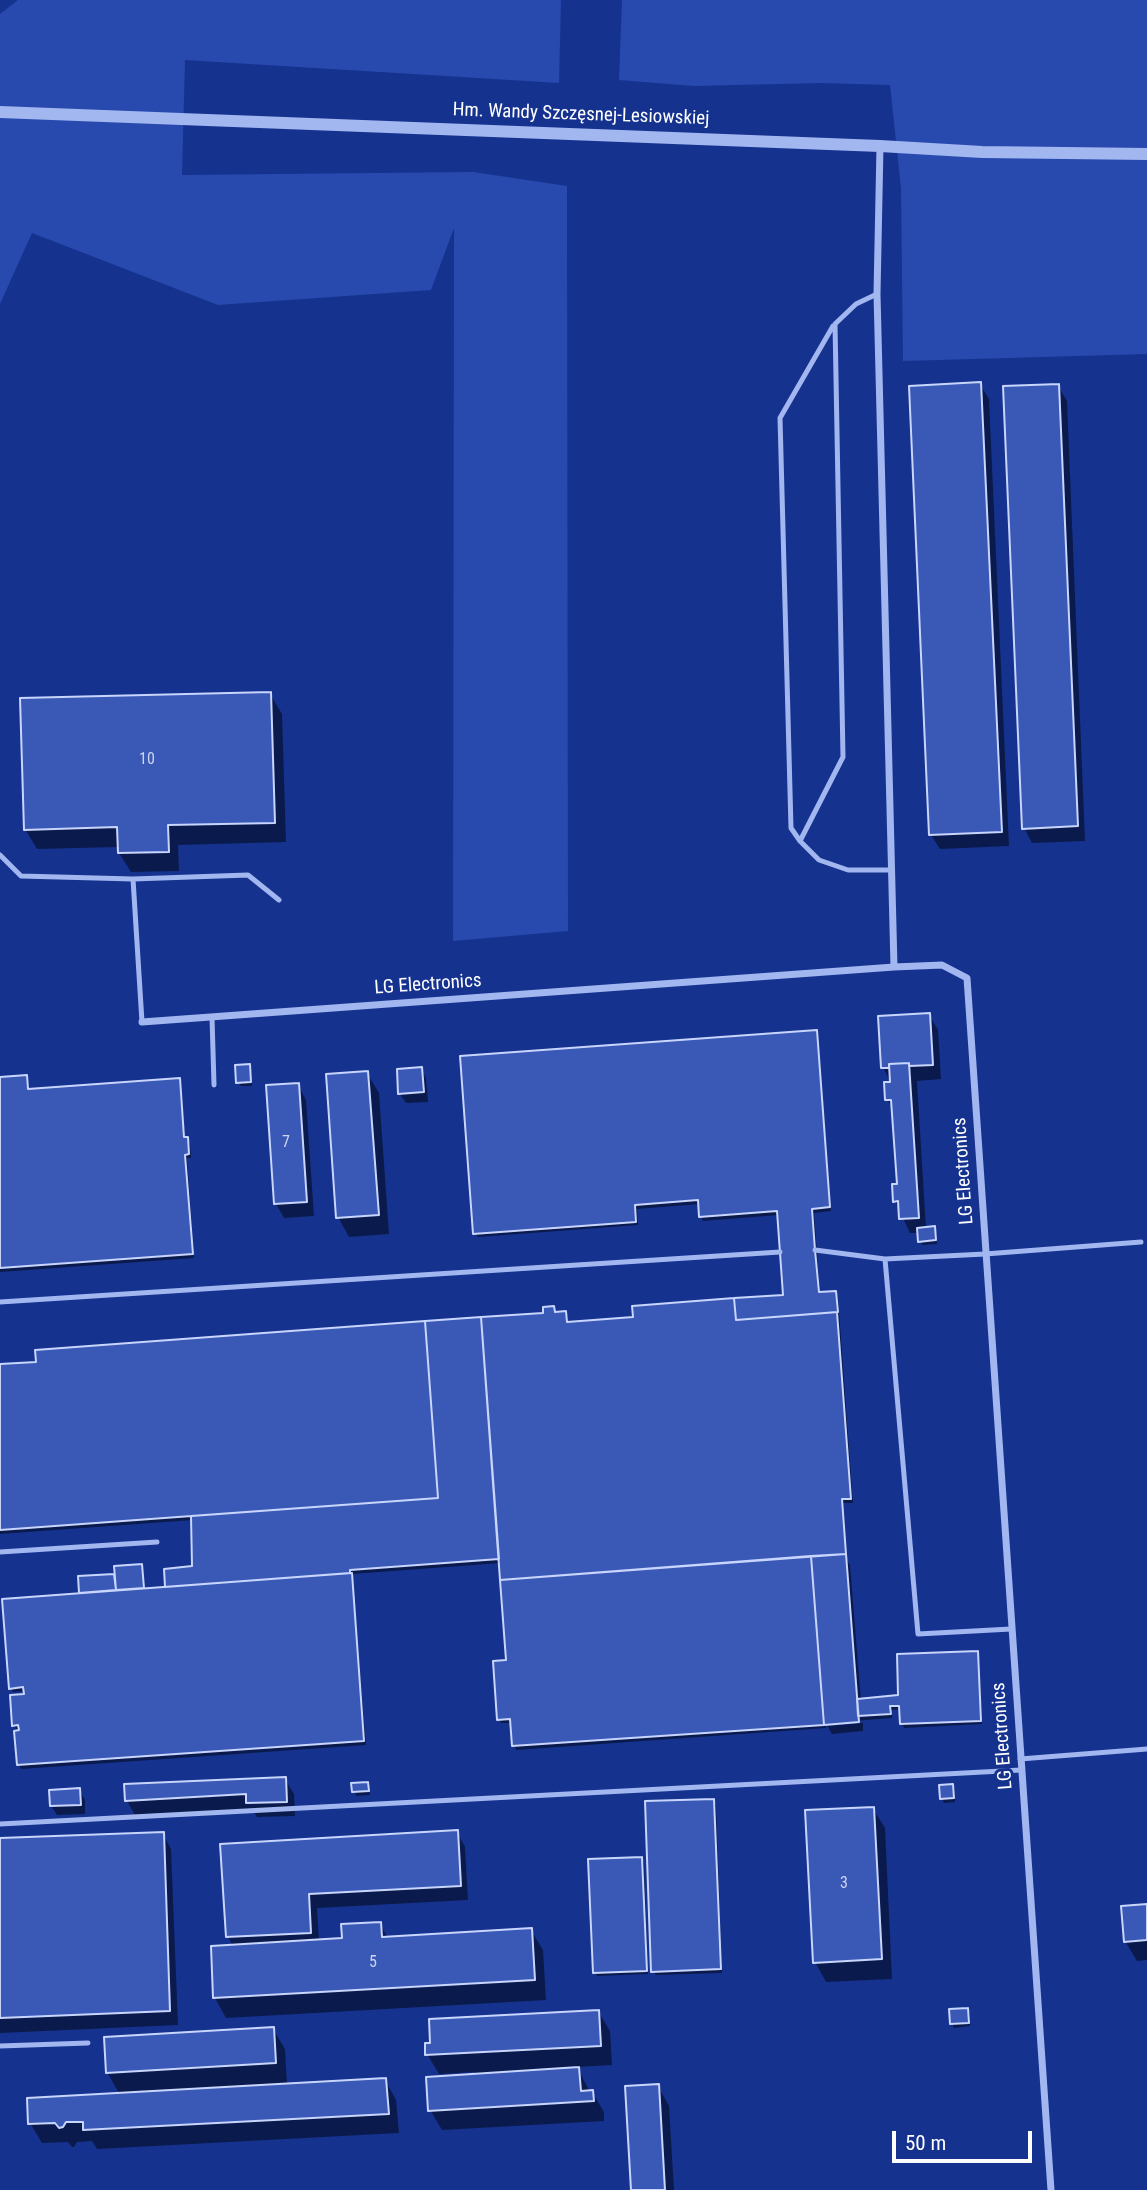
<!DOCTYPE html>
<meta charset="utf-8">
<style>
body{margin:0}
#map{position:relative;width:1147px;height:2190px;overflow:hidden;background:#15328f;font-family:"Roboto Condensed",sans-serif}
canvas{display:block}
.scale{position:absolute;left:892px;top:2131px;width:140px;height:32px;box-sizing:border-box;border:4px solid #fff;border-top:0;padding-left:9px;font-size:21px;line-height:24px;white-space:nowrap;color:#fff;-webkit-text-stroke:5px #15328f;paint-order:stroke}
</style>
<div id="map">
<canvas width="1147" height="2190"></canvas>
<div class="scale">50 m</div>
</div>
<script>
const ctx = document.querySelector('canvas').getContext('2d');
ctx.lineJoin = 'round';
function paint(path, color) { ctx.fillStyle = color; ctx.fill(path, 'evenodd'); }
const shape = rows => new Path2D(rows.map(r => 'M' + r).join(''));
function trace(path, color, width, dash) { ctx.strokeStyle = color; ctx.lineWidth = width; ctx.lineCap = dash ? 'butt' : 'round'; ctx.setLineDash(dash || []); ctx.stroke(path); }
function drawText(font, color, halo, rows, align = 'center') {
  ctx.font = font + ' "Roboto Condensed",sans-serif'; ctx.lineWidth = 6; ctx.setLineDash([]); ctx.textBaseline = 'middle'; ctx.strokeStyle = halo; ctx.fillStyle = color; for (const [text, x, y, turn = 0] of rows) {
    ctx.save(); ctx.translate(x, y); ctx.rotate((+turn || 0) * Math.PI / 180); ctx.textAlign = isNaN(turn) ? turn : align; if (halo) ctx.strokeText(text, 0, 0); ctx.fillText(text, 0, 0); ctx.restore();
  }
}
paint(shape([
 [18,0,561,0,559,83,185,60,182,175,473,172,567,186,568,931,453,941,454,228,431,290,218,305,32,233,0,304,0,14],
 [622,0,1147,0,1147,354,903,361,901,188,890,85,821,83,694,86,619,80]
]), '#284aae');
paint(shape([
 [980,384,989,399,1009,846,940,849,931,835],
 [1058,386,1067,401,1085,841,1032,843,1024,828],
 [270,694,282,714,286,842,178,845,179,871,131,872,119,853,119,847,37,849,25,829],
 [929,1015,938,1030,941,1079,917,1081,926,1229,934,1228,936,1232,937,1244,922,1245,919,1233,910,1233,895,1201,899,1185,894,1111,887,1099,892,1084,883,1068],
 [816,1032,818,1036,831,1211,814,1213,820,1294,835,1293,838,1297,853,1503,843,1503,847,1560,850,1565,861,1700,900,1697,977,1652,979,1657,982,1724,904,1728,902,1723,901,1709,892,1710,892,1718,828,1723,828,1726,863,1723,863,1731,832,1734,826,1724,826,1728,516,1750,514,1745,512,1723,501,1723,499,1719,508,1662,501,1563,352,1574,366,1745,21,1769,19,1765,18,1732,14,1725,26,1696,25,1691,13,1692,11,1688,80,1595,80,1578,116,1575,141,1566,143,1570,145,1590,167,1588,194,1568,193,1520,0,1534,0,1366,545,1314,553,1308,556,1313,565,1313,568,1324,635,1319,785,1296,779,1215,703,1221,701,1216,700,1204,637,1209,638,1225,478,1237,475,1233],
 [249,1066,251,1070,252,1086,241,1086,238,1082],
 [421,1069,426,1078,428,1102,406,1103,400,1094],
 [367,1073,379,1093,389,1234,349,1237,338,1217],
 [26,1077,29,1090,179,1079,181,1084,185,1139,190,1143,191,1158,187,1158,194,1258,0,1272,0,1079],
 [298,1085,306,1100,314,1216,284,1218,276,1204],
 [285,1779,294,1794,295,1816,257,1817,252,1809,135,1815,127,1801],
 [367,1783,370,1795,356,1796,353,1785],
 [952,1786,955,1790,955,1802,944,1803,942,1798],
 [79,1790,85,1800,85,1814,57,1815,51,1806],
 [713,1800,716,1805,722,1973,656,1975,653,1971],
 [873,1809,885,1828,892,1979,826,1982,815,1962],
 [457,1832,465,1847,468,1900,317,1908,319,1942,344,1940,380,1924,388,1938,531,1930,543,1950,546,2000,226,2018,215,1998,233,1946,228,1937,222,1845],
 [163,1834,171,1849,178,2025,0,2033,0,1839],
 [641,1859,644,1863,648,1974,597,1976,595,1972],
 [1147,1906,1147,1960,1137,1961,1125,1941],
 [967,2010,970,2014,970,2026,954,2028,952,2023],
 [598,2011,610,2031,612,2065,577,2067,590,2092,592,2092,604,2112,604,2121,442,2130,430,2110,475,2076,474,2072,439,2074,427,2054],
 [273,2029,285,2049,287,2085,385,2080,396,2100,399,2133,97,2149,92,2141,77,2142,74,2147,72,2147,68,2142,42,2143,30,2123,120,2095,107,2072],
 [658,2086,669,2106,674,2190,633,2190]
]), '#0007');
const building = shape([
 [981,382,1002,832,929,835,909,386,981,382],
 [1059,384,1078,826,1022,829,1003,386,1059,384],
 [271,692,275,823,168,825,169,852,118,853,117,827,24,830,20,698,271,692],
 [930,1013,933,1065,909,1066,909,1063,889,1064,889,1068,881,1068,878,1016,930,1013],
 [817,1030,830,1207,812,1209,815,1250,819,1292,836,1291,838,1312,736,1320,734,1298,783,1295,777,1211,699,1217,698,1200,635,1205,636,1222,473,1234,460,1056,817,1030],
 [909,1063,919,1218,899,1219,898,1201,893,1202,892,1184,897,1184,891,1100,885,1100,884,1082,890,1082,889,1064,909,1063],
 [250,1064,251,1082,236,1083,235,1065,250,1064],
 [422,1067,424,1092,398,1094,397,1069,422,1067],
 [368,1071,379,1215,336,1218,326,1074,368,1071],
 [27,1075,28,1089,180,1078,184,1137,188,1137,189,1154,185,1155,193,1254,0,1268,0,1077,27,1075],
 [299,1083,307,1202,274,1204,266,1085,299,1083],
 [935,1226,936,1240,918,1242,917,1228,935,1226],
 [734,1298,736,1320,837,1312,851,1499,842,1499,846,1554,500,1580,481,1317,543,1313,543,1307,554,1306,555,1312,566,1311,567,1322,633,1317,632,1306,734,1298],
 [481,1317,499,1559,350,1570,350,1573,165,1587,164,1569,192,1566,191,1516,438,1498,425,1321,481,1317],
 [425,1321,438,1498,0,1530,0,1364,36,1362,35,1350,425,1321],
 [846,1554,859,1722,824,1725,811,1556,846,1554],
 [811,1556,824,1725,512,1746,510,1719,497,1720,493,1661,506,1660,500,1580,811,1556],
 [142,1564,144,1588,116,1590,114,1566,142,1564],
 [352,1573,364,1741,17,1765,14,1731,19,1730,18,1725,12,1726,10,1695,24,1694,23,1687,9,1689,2,1599,352,1573],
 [114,1574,116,1590,79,1593,78,1576,114,1574],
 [978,1651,981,1721,900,1724,899,1706,890,1706,891,1714,858,1716,857,1699,898,1695,897,1654,978,1651],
 [286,1777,287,1802,246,1803,246,1794,125,1801,124,1784,286,1777],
 [368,1782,369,1791,352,1792,351,1783,368,1782],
 [953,1784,954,1798,940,1799,939,1785,953,1784],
 [80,1788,81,1805,50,1806,49,1790,80,1788],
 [714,1799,721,1969,651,1972,645,1801,714,1799],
 [874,1807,882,1959,813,1963,805,1810,874,1807],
 [458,1830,461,1886,309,1894,311,1933,226,1937,220,1844,458,1830],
 [164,1832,170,2011,0,2018,0,1838,164,1832],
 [642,1857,647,1971,593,1973,588,1859,642,1857],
 [1147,1904,1147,1940,1124,1942,1121,1906,1147,1904],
 [381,1922,382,1937,532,1928,535,1980,213,1998,211,1946,342,1938,341,1924,381,1922],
 [968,2008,969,2023,950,2024,949,2009,968,2008],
 [599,2010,601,2046,425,2055,425,2043,430,2043,429,2019,599,2010],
 [274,2027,276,2063,106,2073,104,2037,274,2027],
 [579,2067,581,2091,593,2090,594,2101,428,2111,426,2077,579,2067],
 [386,2078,389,2114,83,2130,83,2122,66,2122,63,2127,59,2128,55,2123,28,2124,27,2098,386,2078],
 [659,2084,665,2190,631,2190,625,2086,659,2084]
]);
paint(building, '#3a58b6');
trace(building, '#c8d5fc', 2);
trace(shape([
 [877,294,856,304,835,324,843,757,800,841,819,860,848,870,892,870],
 [800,841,791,828,780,418,833,326],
 [0,855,21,876,133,879,248,875,279,900],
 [133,879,142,1022],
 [212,1017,214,1085],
 [815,1250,885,1259,985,1254,1141,1242],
 [885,1259,918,1634,1011,1629],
 [0,1302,780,1252],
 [0,1552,157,1542],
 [1020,1759,1147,1749],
 [0,1824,1021,1770],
 [0,2046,88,2043]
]), '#a2b6f0', 5);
trace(shape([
 [880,146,877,294,894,967],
 [142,1022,894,967,942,965,967,978,1051,2190]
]), '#a2b6f0', 7);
trace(shape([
 [0,112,880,146,982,152,1147,154]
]), '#a2b6f0', 12);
drawText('16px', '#ced5ed', null, [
 ["10",147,760],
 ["7",286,1143],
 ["3",844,1884],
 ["5",373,1963]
]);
drawText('19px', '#fff', '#15328f', [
 ["Hm. Wandy Szczęsnej-Lesiowskiej",581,115,2],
 ["LG Electronics",428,985,-4],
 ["LG Electronics",964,1171,-94],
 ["LG Electronics",1003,1736,-94]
]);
</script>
